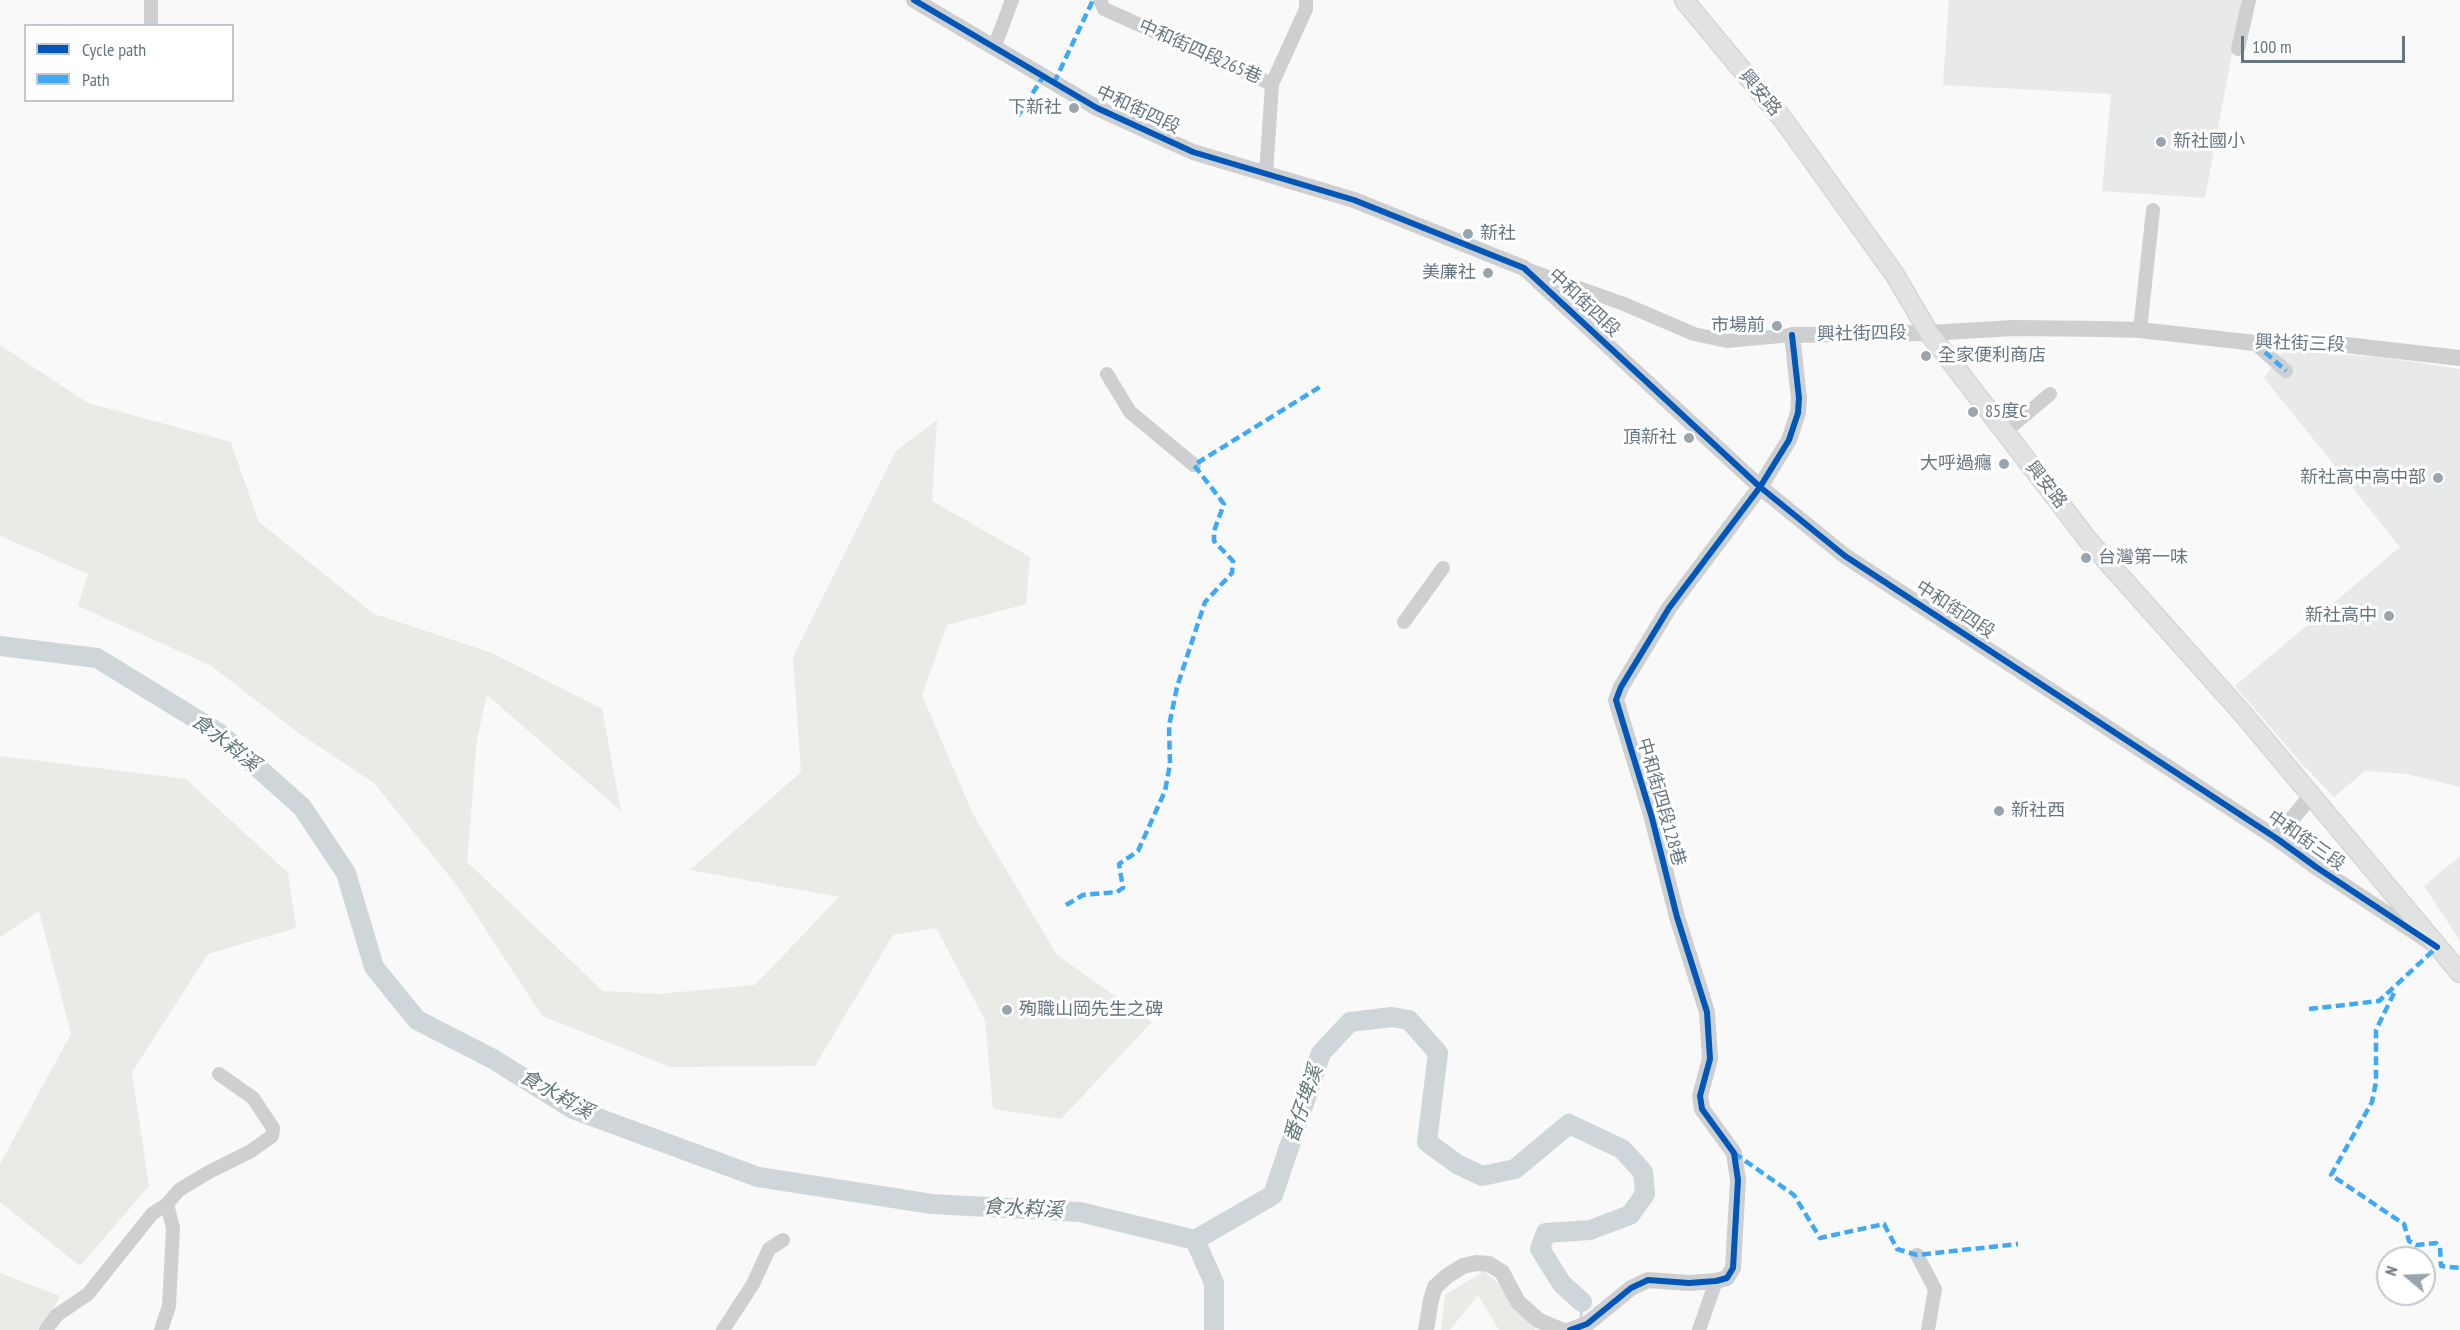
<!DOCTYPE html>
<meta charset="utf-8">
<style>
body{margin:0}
#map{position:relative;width:2460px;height:1330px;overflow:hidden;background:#f9f9f9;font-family:"PT Sans Narrow",sans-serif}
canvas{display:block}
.legend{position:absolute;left:24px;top:24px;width:210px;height:78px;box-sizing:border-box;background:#fff;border:2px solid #c1c8cd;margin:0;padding:8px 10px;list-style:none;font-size:18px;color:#657683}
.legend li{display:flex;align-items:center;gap:12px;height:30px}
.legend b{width:30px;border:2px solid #c1c8cd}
.north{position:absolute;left:2376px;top:1246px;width:60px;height:60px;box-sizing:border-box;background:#fff;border:2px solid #c1c8cd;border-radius:50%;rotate:289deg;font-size:16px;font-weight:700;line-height:24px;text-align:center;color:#657683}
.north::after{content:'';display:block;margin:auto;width:21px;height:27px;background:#99a4ac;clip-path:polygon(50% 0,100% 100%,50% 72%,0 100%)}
.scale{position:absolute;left:2241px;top:36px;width:164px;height:27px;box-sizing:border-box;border:3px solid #657683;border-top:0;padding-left:8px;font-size:18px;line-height:21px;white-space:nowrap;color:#657683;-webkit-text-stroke:4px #fff;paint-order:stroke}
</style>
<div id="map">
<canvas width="2460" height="1330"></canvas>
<ul class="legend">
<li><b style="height:8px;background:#0057b8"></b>Cycle path</li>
<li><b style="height:8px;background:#3fa9f5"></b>Path</li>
</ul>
<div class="north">N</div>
<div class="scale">100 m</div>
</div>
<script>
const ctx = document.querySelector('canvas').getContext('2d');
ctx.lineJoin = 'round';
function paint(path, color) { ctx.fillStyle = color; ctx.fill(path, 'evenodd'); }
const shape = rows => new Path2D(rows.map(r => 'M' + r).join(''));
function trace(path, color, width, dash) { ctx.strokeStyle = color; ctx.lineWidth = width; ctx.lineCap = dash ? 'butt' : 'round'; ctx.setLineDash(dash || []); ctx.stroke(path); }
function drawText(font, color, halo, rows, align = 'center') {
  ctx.font = font + ' "PT Sans Narrow","Noto Sans TC",sans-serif'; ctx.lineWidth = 6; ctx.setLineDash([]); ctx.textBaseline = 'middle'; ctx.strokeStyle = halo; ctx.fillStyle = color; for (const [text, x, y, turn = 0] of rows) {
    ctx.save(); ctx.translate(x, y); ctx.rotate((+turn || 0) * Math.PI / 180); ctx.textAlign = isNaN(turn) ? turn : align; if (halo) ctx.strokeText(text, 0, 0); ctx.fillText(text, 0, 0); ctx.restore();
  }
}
paint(shape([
 [1949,0,2242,0,2205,198,2102,191,2111,94,1943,85],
 [2284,350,2387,358,2460,369,2460,787,2407,774,2365,771,2334,797,2303,765,2235,686,2400,547,2264,378],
 [2460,856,2460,941,2424,886]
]), '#e8e9e9');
paint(shape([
 [0,345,88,403,231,442,258,521,374,614,492,653,602,709,621,811,487,695,477,739,467,862,603,991,658,994,755,985,839,897,690,870,801,772,793,657,896,451,937,420,932,501,1030,557,1026,604,947,625,922,695,973,814,1057,955,1152,1022,1061,1119,993,1109,985,1020,936,928,893,935,815,1066,671,1067,542,1016,458,887,374,783,300,734,210,665,78,606,88,574,0,536],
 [0,756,186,779,288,873,296,928,208,954,132,1072,149,1186,80,1266,0,1202,0,1164,71,1034,39,911,0,937],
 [1484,1271,1514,1298,1535,1330,1499,1330,1478,1295,1450,1330,1441,1330,1445,1295],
 [0,1273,60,1296,42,1330,0,1330]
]), '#e8ebe6');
trace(shape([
 [1581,1319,1582,1302]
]), '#ced6d9', 3);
trace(shape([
 [0,646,97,658,219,733,302,807,346,873,374,967,417,1020,493,1059,573,1109,758,1177,932,1204,1080,1212,1195,1240,1214,1283,1214,1330],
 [1195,1240,1273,1195,1321,1053,1350,1022,1392,1017,1409,1020,1438,1053,1427,1142,1457,1164,1482,1176,1515,1169,1569,1124,1622,1149,1643,1172,1645,1194,1630,1215,1590,1230,1546,1233,1540,1249,1562,1284,1582,1302]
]), '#ced6d9', 20);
const secondary = shape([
 [1684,0,1785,122,1895,275,1929,333,2088,540,2243,714,2460,973]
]);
trace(secondary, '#d5d6d7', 21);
trace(shape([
 [1100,0,1104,9,1272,84],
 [151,26,151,0],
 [994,48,1012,0],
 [2238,49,2249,0],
 [1266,174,1272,84,1306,9,1306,0],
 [1526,269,1624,304,1694,334,1727,341,1792,335],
 [2140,330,2153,210],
 [2255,343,2286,371],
 [1107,374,1130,412,1194,465],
 [2005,432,2050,394],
 [1404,622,1443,568],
 [1917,1255,1935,1289,1928,1330],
 [46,1330,57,1315,88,1294,152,1214,167,1204,179,1190,209,1172,251,1151,272,1136,273,1128,253,1098,219,1074],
 [161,1330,169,1306,173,1228,167,1204],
 [723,1330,753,1284,769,1249,783,1240],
 [1699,1330,1716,1281]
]), '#cecfd0', 14);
trace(shape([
 [914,0,1097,108,1193,152,1354,200,1524,268,1760,487,1845,556,2276,838,2316,867,2433,944],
 [2276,838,2311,796],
 [1426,1330,1431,1300,1435,1287,1447,1276,1463,1266,1476,1263,1489,1264,1502,1272,1518,1302,1538,1320,1561,1330],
 [1570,1330,1587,1324,1631,1288,1648,1280,1689,1283,1716,1281,1727,1278,1733,1268,1738,1180,1734,1153,1702,1109,1700,1096,1710,1059,1707,1012,1677,917,1652,818,1616,700,1621,687,1669,608,1760,487,1789,440,1798,413,1799,398,1792,335,1929,333,2013,328,2103,329,2140,330,2255,343,2346,345,2460,358]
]), '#cecfd0', 16);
trace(secondary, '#e1e2e2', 18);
trace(shape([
 [1054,83,1093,0],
 [1018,116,1043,77],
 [2255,343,2286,371],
 [1066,905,1083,895,1117,892,1123,888,1119,864,1138,851,1165,791,1170,764,1169,726,1177,687,1205,602,1232,573,1233,561,1214,541,1214,531,1224,504,1194,465,1323,385],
 [2394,993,2376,1030,2376,1082,2372,1102,2331,1175,2404,1224,2409,1241,2416,1245,2436,1243,2440,1247,2441,1266,2460,1268],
 [2309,1009,2379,1001,2437,947],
 [1734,1153,1794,1195,1820,1238,1884,1224,1897,1249,1917,1255,2018,1244]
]), '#3fa9f5', 4.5, [9, 4.5]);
trace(shape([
 [914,0,1097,108,1193,152,1354,200,1524,268,1760,487,1845,556,2276,838,2316,867,2437,947],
 [1570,1330,1587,1324,1631,1288,1648,1280,1689,1283,1716,1281,1727,1278,1733,1268,1738,1180,1734,1153,1702,1109,1700,1096,1710,1059,1707,1012,1677,917,1652,818,1616,700,1621,687,1669,608,1760,487,1789,440,1798,413,1799,398,1792,335]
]), '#0057b8', 6);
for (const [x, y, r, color] of [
 [1074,108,6,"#99a4ac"],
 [2161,142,6,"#99a4ac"],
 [1468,234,6,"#99a4ac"],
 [1488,273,6,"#99a4ac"],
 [1777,326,6,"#99a4ac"],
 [1926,356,6,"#99a4ac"],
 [1973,412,6,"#99a4ac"],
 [1689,438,6,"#99a4ac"],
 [2004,464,6,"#99a4ac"],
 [2438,478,6,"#99a4ac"],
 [2086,558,6,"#99a4ac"],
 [2389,616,6,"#99a4ac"],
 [1999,811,6,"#99a4ac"],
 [1007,1010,6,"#99a4ac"]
]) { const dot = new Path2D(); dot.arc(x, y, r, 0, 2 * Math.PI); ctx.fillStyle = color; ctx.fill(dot); trace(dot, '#fff', 2); }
drawText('18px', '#657683', '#fff', [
 ["中和街四段265巷",1200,52,24],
 ["興安路",1760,93,50],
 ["中和街四段",1138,110,25],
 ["中和街四段",1584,303,43],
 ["興社街四段",1862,334,-1],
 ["興社街三段",2300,344,2],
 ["興安路",2046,485,52],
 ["中和街四段",1955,610,33],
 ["中和街四段128巷",1661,802,74],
 ["中和街三段",2306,841,35]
]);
drawText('18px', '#657683', '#fff', [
 ["下新社",1062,108],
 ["新社國小",2173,142,"left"],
 ["新社",1480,234,"left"],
 ["美廉社",1476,273],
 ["市場前",1765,326],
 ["全家便利商店",1938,356,"left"],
 ["85度C",1985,412,"left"],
 ["頂新社",1677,438],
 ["大呼過癮",1992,464],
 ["新社高中高中部",2426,478],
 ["台灣第一味",2098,558,"left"],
 ["新社高中",2377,616],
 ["新社西",2011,811,"left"],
 ["殉職山岡先生之碑",1019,1010,"left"]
], 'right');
drawText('italic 20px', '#60757c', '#fff', [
 ["食水嵙溪",225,743,38],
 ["食水嵙溪",556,1095,29],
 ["番仔埤溪",1304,1104,-71],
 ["食水嵙溪",1023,1209,3]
]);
</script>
